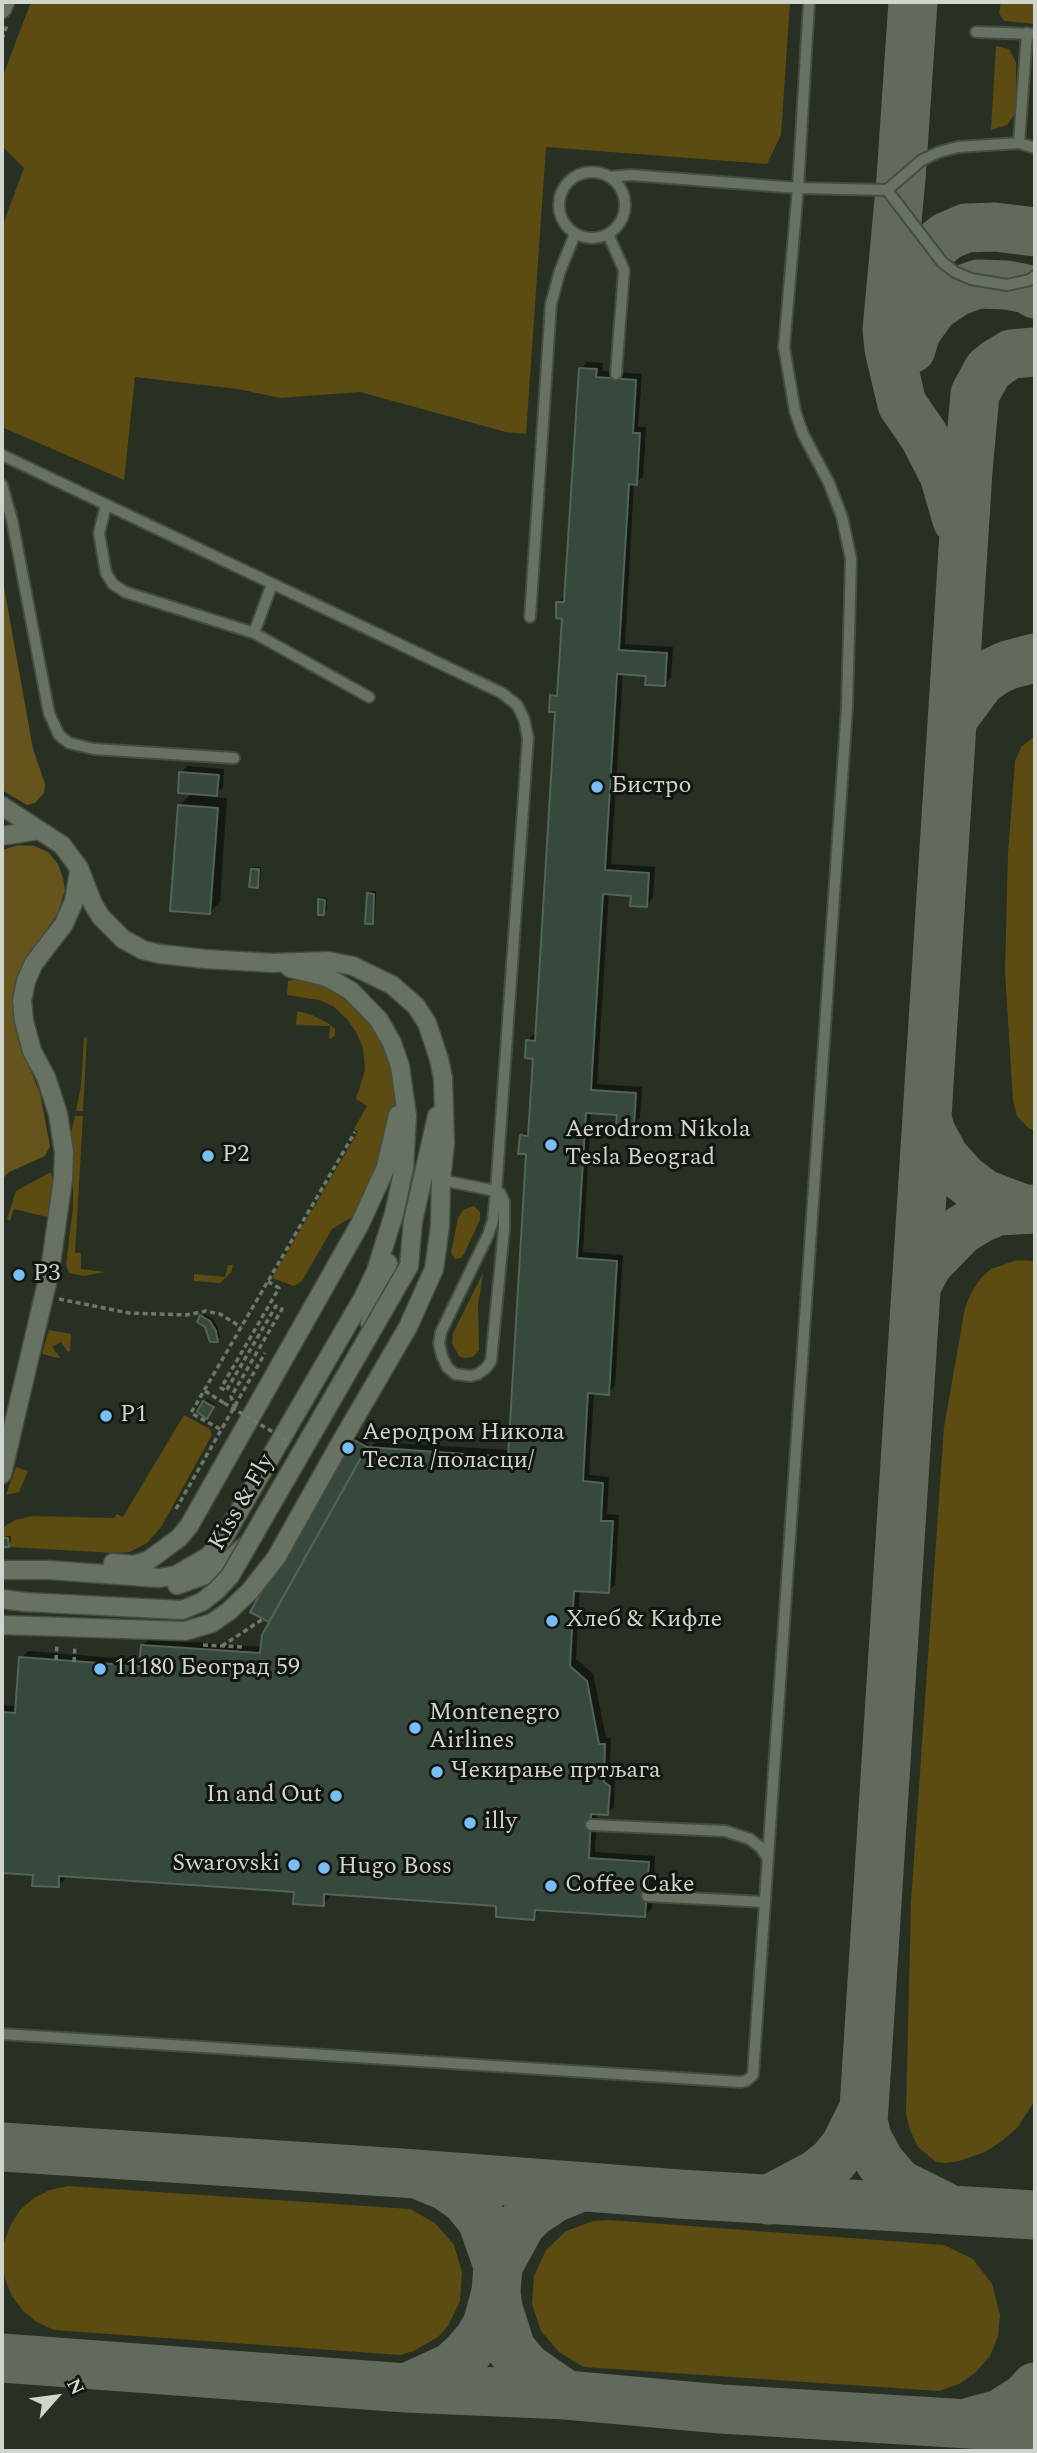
<!DOCTYPE html>
<meta charset="utf-8">
<style>
body{margin:0}
#map{position:relative;width:1037px;height:2453px;overflow:hidden;background:#273022;font-family:Spectral,serif}
canvas{display:block}
.frame{position:absolute;inset:0;border:4px solid #d0d6cd;pointer-events:none}
.north{position:absolute;left:21px;top:2362px;width:70px;height:70px;-webkit-text-stroke:5px #121610;paint-order:stroke;rotate:62deg;font-size:19px;font-weight:700;line-height:28px;text-align:center;color:#d0d6cd}
.north::after{content:'';display:block;margin:auto;width:24px;height:32px;background:#d0d6cd;clip-path:polygon(50% 0,100% 100%,50% 72%,0 100%)}
</style>
<div id="map">
<canvas width="1037" height="2453"></canvas>
<div class="frame"></div>
<div class="north">N</div>
</div>
<script>
const ctx = document.querySelector('canvas').getContext('2d');
ctx.lineJoin = 'round';
function paint(path, color) { ctx.fillStyle = color; ctx.fill(path, 'evenodd'); }
const shape = rows => new Path2D(rows.map(r => 'M' + r).join(''));
function trace(path, color, width, dash) { ctx.strokeStyle = color; ctx.lineWidth = width; ctx.lineCap = dash ? 'butt' : 'round'; ctx.setLineDash(dash || []); ctx.stroke(path); }
function drawText(font, color, halo, rows, align = 'center') {
  ctx.font = font + ' Spectral,serif'; ctx.lineWidth = 6; ctx.setLineDash([]); ctx.textBaseline = 'middle'; ctx.strokeStyle = halo; ctx.fillStyle = color; for (const [text, x, y, turn = 0] of rows) {
    ctx.save(); ctx.translate(x, y); ctx.rotate((+turn || 0) * Math.PI / 180); ctx.textAlign = isNaN(turn) ? turn : align; if (halo) ctx.strokeText(text, 0, 0); ctx.fillText(text, 0, 0); ctx.restore();
  }
}
paint(shape([
 [31,2,790,2,781,135,767,164,546,147,526,434,506,432,360,392,280,398,238,389,135,377,124,480,4,428,2,425,2,227,24,168,2,146,2,78],
 [1001,2,1035,2,1035,24,1004,21,999,13],
 [996,46,1009,49,1016,62,1016,112,1007,125,991,130],
 [1035,736,1035,1131,1027,1127,1017,1116,1013,1100,1005,972,1008,853,1015,761,1021,747],
 [292,980,306,980,318,984,338,995,364,1014,381,1040,392,1064,396,1103,387,1142,359,1213,332,1229,302,1281,294,1286,272,1278,358,1132,354,1129,367,1106,356,1099,365,1070,363,1048,356,1032,347,1019,333,1006,319,1000,287,995,288,981],
 [297,1011,312,1015,328,1023,335,1029,335,1036,329,1039,330,1026,296,1025],
 [84,1037,87,1038,83,1111,76,1111,81,1086],
 [75,1116,83,1116,75,1253,81,1253,81,1269,105,1272,84,1276,69,1273,66,1265,73,1208,73,1175,70,1137],
 [49,1173,51,1173,53,1179,48,1244,44,1244,47,1217,14,1209,10,1221,7,1219,16,1191],
 [474,1206,480,1212,480,1220,464,1254,461,1258,455,1259,451,1253,458,1218,463,1210],
 [1017,1260,1035,1261,1035,2100,1018,2127,1002,2141,985,2152,959,2161,946,2163,936,2162,918,2147,910,2130,906,2114,911,1902,944,1427,965,1308,971,1293,981,1278,991,1269],
 [228,1265,233,1265,231,1273,220,1283,194,1281,194,1274,225,1277],
 [483,1273,478,1305,479,1350,473,1357,463,1358,459,1356,452,1343,453,1333],
 [49,1330,71,1334,70,1351,68,1352,61,1342,52,1347,60,1357,58,1358,42,1354],
 [184,1415,210,1429,212,1435,161,1527,147,1543,130,1552,115,1553,9,1547,8,1538,2,1538,2,1528,15,1520,33,1516,114,1518,117,1514,123,1517],
 [16,1467,28,1471,19,1492,6,1495],
 [68,2186,410,2209,435,2223,454,2245,462,2272,460,2301,448,2326,438,2337,414,2351,400,2355,54,2330,37,2322,23,2311,12,2296,5,2279,2,2261,4,2243,10,2226,20,2210,34,2198,50,2190],
 [610,2220,944,2245,973,2259,992,2284,1000,2315,998,2336,990,2356,976,2372,959,2384,939,2391,584,2367,559,2352,541,2331,532,2304,534,2276,546,2250,566,2231,593,2221]
]), '#5d4c11');
paint(shape([
 [2,576,33,749,45,784,44,793,35,803,27,805,2,790],
 [18,845,35,846,48,852,58,864,63,878,65,890,58,913,23,964,17,982,15,1026,20,1045,40,1093,50,1146,45,1156,9,1172,2,1180,2,850]
]), '#65541b');
paint(shape([
 [587,362,603,363,602,371,642,374,638,427,646,427,643,477,634,483,625,644,673,647,671,678,664,684,648,674,623,672,611,864,655,867,653,898,647,905,632,894,609,892,597,1084,642,1087,640,1118,634,1124,619,1113,591,1111,583,1252,623,1255,615,1386,608,1393,594,1392,589,1475,609,1477,607,1514,619,1515,615,1585,608,1591,580,1589,576,1659,593,1674,606,1738,611,1738,609,1775,615,1779,614,1807,607,1813,597,1813,595,1852,655,1856,652,1908,645,1915,540,1908,533,1918,498,1905,330,1893,330,1897,323,1904,296,1890,65,1875,65,1879,58,1886,35,1874,2,1871,2,1705,17,1706,21,1658,28,1651,141,1660,143,1645,149,1639,263,1647,274,1614,269,1620,353,1435,369,1444,366,1451,376,1442,510,1450,528,1152,521,1136,530,1130,534,1057,527,1041,534,1034,537,1034,557,711,552,696,559,689,563,617,558,603,565,596,581,369],
 [187,766,224,769,223,787,214,797,227,798,220,902,209,913,180,805,193,792,181,773],
 [255,867,261,867,260,883,257,886,252,869],
 [371,891,376,891,375,920,372,922,368,894],
 [323,897,327,898,327,910,324,913,320,900],
 [205,1314,213,1319,218,1328,220,1337,217,1340,202,1316],
 [207,1399,215,1404,209,1414,205,1402],
 [6,1536,11,1536,11,1542,8,1545,3,1539]
]), '#0007');
trace(shape([
 [913,2,901,178,887,330,889,349,902,404,924,436,944,475,957,520],
 [913,305,920,267,932,248,947,236,966,228,995,227,1035,232],
 [911,349,916,332,934,307,956,292,978,284,1007,285,1027,289,1035,294],
 [953,719,981,681,995,671,1008,665,1035,658],
 [927,1118,931,1132,945,1158,963,1178,984,1194,1021,1208],
 [917,1285,928,1264,961,1230,979,1219,998,1211,1035,1209],
 [864,2108,863,2120,867,2138,880,2162,899,2184,945,2207],
 [2,2147,402,2173,679,2194,1035,2215],
 [424,2177,446,2186,465,2199,482,2220,498,2266,496,2292,498,2308,511,2349,526,2367,566,2395],
 [768,2200,817,2174,833,2161,845,2146,864,2108,968,471,975,394,988,370,998,362,1011,354,1035,352],
 [498,2266,521,2224,533,2212,554,2198,581,2187],
 [2,2358,406,2388,566,2395,721,2409,1035,2428],
 [406,2388,452,2367,465,2355,478,2340,487,2325,496,2292],
 [970,2422,1000,2414,1025,2398,1035,2387]
]), '#626a5e', 49);
const building = shape([
 [579,368,597,369,596,377,636,380,633,433,640,433,637,485,629,484,619,650,667,653,665,686,645,685,646,676,617,674,605,870,649,873,647,907,630,906,631,896,603,894,591,1090,636,1093,634,1126,616,1125,617,1115,586,1113,577,1258,617,1261,609,1395,588,1393,583,1481,603,1483,601,1521,613,1521,609,1593,574,1591,570,1666,587,1681,599,1744,605,1744,604,1782,610,1786,608,1815,591,1814,589,1858,649,1862,645,1917,535,1910,534,1920,496,1917,496,1906,324,1894,324,1906,293,1904,294,1892,59,1876,59,1887,32,1886,33,1875,2,1873,2,1712,15,1713,19,1657,139,1666,141,1645,260,1653,262,1635,367,1447,508,1457,526,1154,518,1154,520,1135,528,1136,533,1059,525,1058,526,1040,535,1041,555,712,549,712,550,695,557,696,562,619,556,618,556,602,564,602,579,368],
 [179,772,219,775,217,796,178,793,179,772],
 [178,805,218,808,210,914,170,911,178,805],
 [251,869,259,869,258,888,249,887,251,869],
 [367,893,374,894,373,924,365,924,367,893],
 [318,899,325,900,324,915,318,915,318,899],
 [200,1315,210,1321,216,1331,218,1342,210,1342,205,1327,197,1322,200,1315],
 [203,1401,214,1407,207,1419,197,1412,203,1401],
 [349,1437,367,1447,269,1622,250,1612,349,1437],
 [2,1538,8,1538,9,1547,2,1547,2,1538]
]);
paint(building, '#37483d');
trace(building, '#526358', 2);
const service = shape([
 [976,32,1035,34],
 [1019,143,1027,33],
 '559 205a33 33 0 1 1 66 0a33 33 0 1 1-66 0Z',
 [609,177,631,175,798,188,809,2],
 [887,190,942,262,955,272,971,279,1007,285,1030,280,1035,276],
 [608,234,624,270,616,374],
 [2,455,502,693,517,705,524,719,528,738,496,1191,441,1180],
 [2,485,12,520,49,713,59,735,69,743,94,749,234,758],
 [106,505,99,533,106,573,113,584,125,592,254,633,272,584],
 [530,617,551,304,560,271,575,234],
 [254,633,369,697],
 [496,1191,500,1193,504,1201,504,1229,491,1361,486,1368,478,1374,471,1376,455,1374,447,1367,442,1356,439,1343,441,1332,488,1235,493,1220,496,1191],
 [591,1825,725,1831,750,1839,760,1847,767,1857],
 [647,1896,765,1902],
 [2,2034,741,2082,746,2081,753,2075,847,707,851,559,842,517,829,483,803,434,795,411,784,347,798,188,887,190,922,160,939,152,958,147,1019,143,1035,148]
]);
const minor = shape([
 [2,806,62,845,79,868,93,904,101,917,123,939,143,950,160,954,205,959,273,963,328,961,353,966,392,985,416,1006,427,1023,439,1059,443,1078,445,1143,441,1180,440,1226,434,1269,408,1327,341,1442],
 [2,836,39,830],
 [409,1266,413,1221,437,1116],
 [370,1323,380,1296,388,1263],
 [2,1474,50,1270,63,1179,64,1152,58,1114,46,1077,32,1051,24,1021,22,1001,26,981,34,963,64,924,74,901,79,871],
 [113,1563,134,1565,149,1560,179,1538,189,1526,360,1224,386,1167,398,1115],
 [2,1570,49,1570,159,1578,176,1575,209,1556,223,1539,363,1298,376,1271,394,1214,404,1168,407,1116,400,1066,392,1043,379,1020,351,991,327,977,290,968],
 [177,1585,205,1575,225,1564,246,1545],
 [2,1599,25,1602],
 [2,1625,185,1631,212,1623,229,1611]
]);
const tertiary = shape([
 [2,9,5,2]
]);
trace(service, '#454d41', 14);
trace(minor, '#454d41', 21);
trace(tertiary, '#454d41', 21);
trace(shape([
 [2,39,7,25],
 [59,1299,129,1313,186,1315,206,1311,220,1314,241,1327],
 [205,1391,224,1403],
 [237,1407,234,1405,231,1397,282,1309,276,1306,226,1391,221,1388,279,1288,267,1281],
 [220,1429,191,1413,355,1132],
 [176,1509,265,1353],
 [203,1645,242,1647],
 [222,1646,263,1619],
 [56,1660,57,1644],
 [74,1662,75,1645]
]), '#6f766a', 3.5, [5, 3.5]);
trace(service, '#677262', 10);
trace(minor, '#677262', 18);
trace(tertiary, '#677262', 18);
const minorBridge = shape([
 [25,1602,182,1610,202,1602,217,1590,230,1576,409,1266],
 [229,1611,250,1591,276,1558,341,1442]
]);
trace(minorBridge, '#454d41', 21, []);
trace(shape([
 [224,1403,288,1441]
]), '#6f766a', 3.5, [5, 3.5]);
trace(minorBridge, '#677262', 18);
for (const [x, y, r, color] of [
 [597,787,7,"#78bff8"],
 [551,1145,7,"#78bff8"],
 [208,1156,7,"#78bff8"],
 [19,1275,7,"#78bff8"],
 [106,1416,7,"#78bff8"],
 [348,1448,7,"#78bff8"],
 [552,1621,7,"#78bff8"],
 [100,1669,7,"#78bff8"],
 [415,1728,7,"#78bff8"],
 [437,1772,7,"#78bff8"],
 [336,1796,7,"#78bff8"],
 [470,1823,7,"#78bff8"],
 [294,1865,7,"#78bff8"],
 [324,1868,7,"#78bff8"],
 [551,1886,7,"#78bff8"]
]) { const dot = new Path2D(); dot.arc(x, y, r, 0, 2 * Math.PI); ctx.fillStyle = color; ctx.fill(dot); trace(dot, '#121610', 2.5); }
drawText('24px', '#d0d6cd', '#121610', [
 ["Бистро",611,787],
 ["Aerodrom Nikola",565,1131],
 ["Tesla Beograd",565,1159],
 ["P2",222,1156],
 ["P3",33,1275],
 ["P1",120,1416],
 ["Аеродром Никола",362,1434],
 ["Тесла /поласци/",362,1462],
 ["Хлеб & Кифле",566,1621],
 ["11180 Београд 59",114,1669],
 ["Montenegro",429,1714],
 ["Airlines",429,1742],
 ["Чекирање пртљага",451,1772],
 ["In and Out",322,1796,"right"],
 ["illy",484,1823],
 ["Swarovski",280,1865,"right"],
 ["Hugo Boss",338,1868],
 ["Coffee Cake",565,1886]
], 'left');
drawText('24px', '#d0d6cd', '#121610', [
 ["Kiss & Fly",243,1503,-60]
]);
</script>
